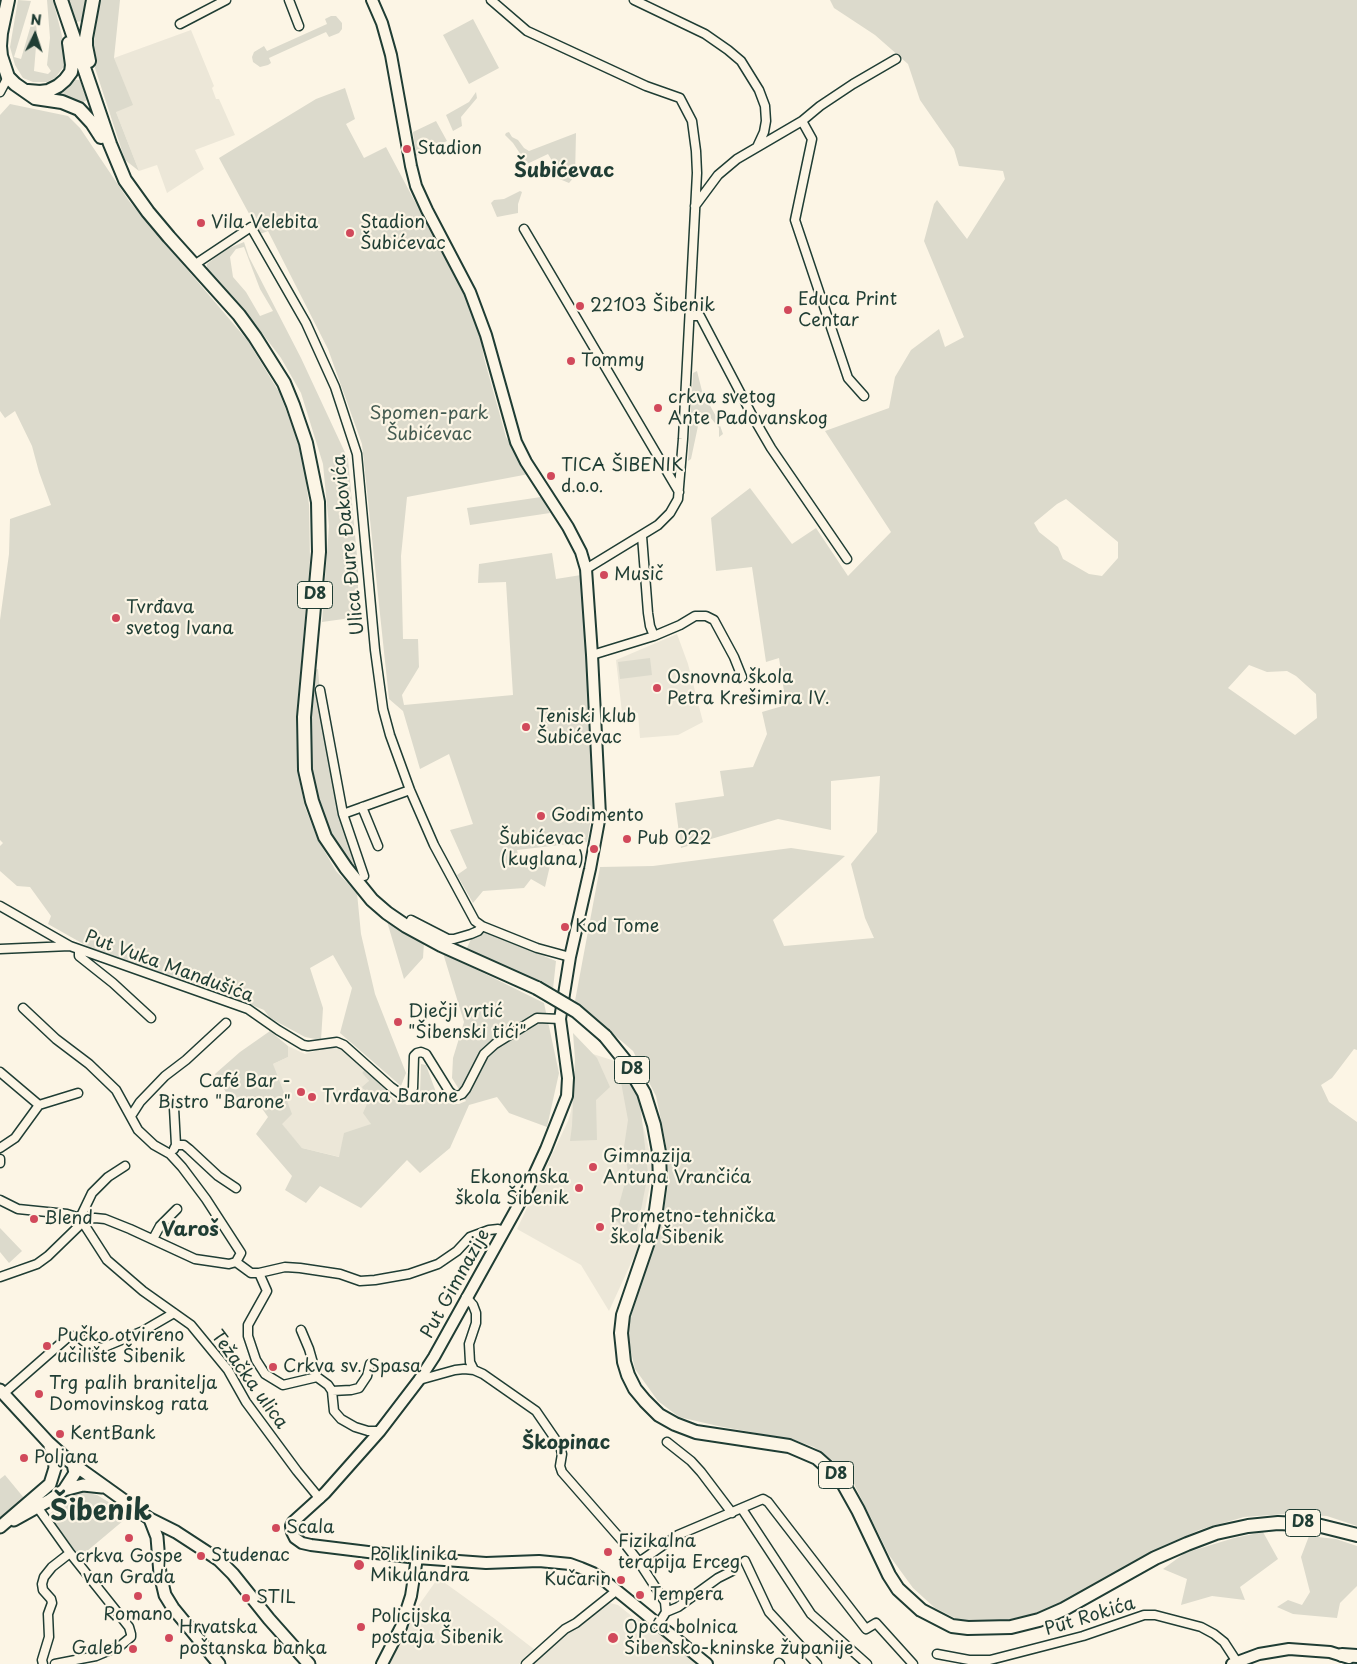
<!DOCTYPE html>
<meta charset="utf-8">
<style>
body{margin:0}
#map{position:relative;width:1357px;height:1664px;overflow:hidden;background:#fcf5e5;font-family:"Playpen Sans",sans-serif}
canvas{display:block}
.north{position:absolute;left:10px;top:10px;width:50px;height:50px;-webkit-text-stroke:4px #fcf5e5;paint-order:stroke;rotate:4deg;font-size:14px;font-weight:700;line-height:20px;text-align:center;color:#1f3d34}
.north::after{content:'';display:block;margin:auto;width:18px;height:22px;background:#1f3d34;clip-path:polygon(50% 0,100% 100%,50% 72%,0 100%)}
</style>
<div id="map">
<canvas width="1357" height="1664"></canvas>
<div class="north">N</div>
</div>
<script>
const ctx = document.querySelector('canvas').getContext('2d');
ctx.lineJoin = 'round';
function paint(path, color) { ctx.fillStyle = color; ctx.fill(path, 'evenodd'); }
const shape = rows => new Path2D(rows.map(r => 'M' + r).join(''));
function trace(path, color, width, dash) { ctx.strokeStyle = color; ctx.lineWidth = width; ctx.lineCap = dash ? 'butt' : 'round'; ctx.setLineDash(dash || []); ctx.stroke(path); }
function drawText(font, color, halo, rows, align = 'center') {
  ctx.font = font + ' "Playpen Sans",sans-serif'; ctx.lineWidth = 4.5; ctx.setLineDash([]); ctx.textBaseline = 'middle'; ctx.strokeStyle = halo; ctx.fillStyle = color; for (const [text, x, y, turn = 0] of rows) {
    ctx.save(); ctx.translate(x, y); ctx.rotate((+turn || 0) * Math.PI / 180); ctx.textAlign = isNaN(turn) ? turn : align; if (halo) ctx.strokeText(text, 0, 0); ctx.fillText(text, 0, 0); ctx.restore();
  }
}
paint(shape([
 [191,30,214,86,212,88,216,99,219,99,235,135,195,150,204,169,167,193,157,165,139,171,116,112,114,58],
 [677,634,688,664,703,722,678,735,640,738,638,713,622,713,616,660],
 [336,1045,343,1048,365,1069,362,1073,369,1081,367,1104,371,1124,340,1157,302,1148,281,1124,273,1064,288,1057,288,1046,305,1054],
 [577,1049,615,1061,634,1094,647,1140,653,1170,637,1250,609,1311,581,1265,517,1229,568,1121,571,1111],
 [438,1578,495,1619,535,1650,519,1664,389,1664,414,1612],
 [610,1603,618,1605,633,1617,640,1619,696,1664,533,1664,571,1630]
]), '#ece7d8');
paint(shape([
 [18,0,31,1,14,57,21,59,35,11,37,34,34,71,48,74,51,71,47,65,50,38,47,0,53,0,63,40,65,65,55,78,47,82,33,82,23,78,15,65,10,47],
 [68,0,88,0,84,21,75,22],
 [100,0,120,0,114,58,133,105,116,112,139,171,125,160,94,65,93,48],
 [830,0,1357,0,1357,1050,1354,1049,1332,1078,1321,1085,1329,1102,1357,1122,1357,1526,1327,1516,1285,1514,1244,1517,1199,1530,1139,1559,1069,1600,1033,1614,998,1622,959,1620,935,1608,913,1588,889,1555,854,1484,836,1463,814,1447,794,1440,718,1426,679,1417,658,1401,635,1369,627,1334,634,1305,653,1250,663,1214,669,1180,666,1144,656,1096,633,1051,575,1001,600,867,653,866,791,848,845,856,773,920,784,946,874,938,865,918,851,864,877,832,880,776,831,781,831,830,778,819,681,848,675,803,724,796,720,771,753,767,767,734,762,712,786,705,779,658,766,662,752,567,716,571,711,518,750,488,792,544,816,528,848,576,891,532,825,431,889,408,895,377,911,350,939,329,945,347,964,337,924,241,934,204,937,200,967,239,1005,179,1003,171,959,166,954,149,920,100,908,64,875,35,834,8],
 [1066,499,1118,542,1118,558,1102,576,1089,574,1063,559,1058,547,1039,532,1034,523,1057,504],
 [1249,665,1267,672,1287,671,1296,676,1316,694,1317,718,1295,735,1228,688],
 [331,16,336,16,342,23,342,29,339,33,329,37,326,32,269,58,271,63,268,65,260,67,253,62,252,57,254,52,264,46,267,51,327,24,325,19],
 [473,19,499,68,469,84,443,35],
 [71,80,80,80,87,100,78,105,60,99,60,90],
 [345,88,355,119,346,124,364,158,386,147,468,302,479,329,484,358,506,437,529,474,407,497,401,556,403,639,418,639,419,667,402,695,404,705,513,695,506,582,478,583,479,564,552,553,556,579,581,575,588,653,594,801,587,842,517,850,520,863,552,857,545,887,531,879,524,888,483,891,473,903,457,875,467,868,450,830,473,824,449,754,420,769,403,711,389,699,362,444,328,349,268,231,260,234,219,158,316,99],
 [476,92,477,98,461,117,462,126,453,131,446,115,469,102],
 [10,104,68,116,80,128,129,201,248,341,279,392,302,451,309,505,310,560,296,723,298,774,305,807,318,840,336,871,357,893,361,934,375,994,406,1073,401,1086,340,1033,352,988,333,955,310,968,323,1008,321,1040,305,1037,270,1018,264,1010,222,993,94,950,48,924,51,916,30,887,17,886,0,871,0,846,3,843,0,840,0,620,9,554,10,519,51,505,39,472,32,446,15,411,5,418,0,411,0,115],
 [436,121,447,141,416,156,413,132],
 [509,132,512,137,518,140,524,148,529,151,576,133,575,176,569,183,557,178,557,169,548,154,527,164,513,143,505,135,506,133],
 [520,191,522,192,518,204,518,213,497,217,491,203,494,200,504,199],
 [244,242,249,257,301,358,348,459,358,567,358,617,322,622,329,526,323,464,301,393,281,358,249,316,207,269,207,264,216,257,227,249],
 [244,247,260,289,273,311,260,316,246,292,233,277,230,257,236,249],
 [697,371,702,391,718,420,723,434,719,437,719,428,710,417,698,426,691,459,688,461,693,373],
 [541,497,550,513,470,525,467,508],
 [650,658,652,675,620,679,618,662],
 [318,669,321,705,341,813,356,865,352,866,330,831,315,786,311,757,310,730,315,670],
 [386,918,424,942,423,958,404,979],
 [476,928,556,961,553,989,466,950],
 [443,953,544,1003,559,1073,547,1127,509,1113,497,1097,469,1105,450,1148,420,1173,407,1160,361,1208,320,1186,306,1203,285,1190,292,1176,256,1134,268,1117,256,1100,236,1109,215,1074,240,1052,270,1031,288,1046,288,1057,273,1064,292,1114,282,1124,302,1148,339,1157,344,1133,371,1124,363,1113,367,1104,368,1095,362,1087,369,1081,362,1073,365,1069,371,1073,393,1099,407,1105,416,1104,420,1093,421,1064,426,1065,437,1095,445,1103,459,1104,466,1101,452,1078,453,1058,464,1022],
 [573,1033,597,1058,610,1087,596,1100,597,1140,570,1141,572,1126,575,1059],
 [618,1066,639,1093,648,1174,635,1240,615,1219,628,1172,624,1147,628,1120],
 [0,1228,22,1251,9,1263,0,1252],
 [5,1475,24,1498,24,1501,0,1518,0,1479],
 [82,1492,97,1495,130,1515,80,1557,48,1515,72,1496],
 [1263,1532,1278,1559,1240,1587,1245,1600,1212,1596,1181,1605,1187,1579,1163,1569,1185,1553,1234,1538],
 [1309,1536,1336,1539,1357,1546,1357,1586,1340,1603,1337,1618,1293,1614,1277,1607,1288,1600,1302,1605,1310,1592,1301,1557]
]), '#dcdacc');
const minor = shape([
 [289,0,299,26],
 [491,0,527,31,646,86,680,98,692,121,696,151,697,173,683,439,678,499,670,513,658,525,586,569],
 [634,0,705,34,728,50,741,61,759,90,765,106,766,121,764,132,758,145],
 [180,24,226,0],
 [0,92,8,77],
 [802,121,812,139,795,220,848,378,864,396],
 [695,206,718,175,737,159,802,121,820,106,853,84,896,59],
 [524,229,679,492],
 [194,265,251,227,306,323,335,387,357,454,375,650,383,709,390,735,410,790,434,845,475,921,482,926,537,948,570,957],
 [690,316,700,316,753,417,771,448,847,559],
 [642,536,648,613,650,626,654,636],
 [592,655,654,636,680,625,695,616,706,616,714,620,734,657,742,677],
 [320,690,343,814,364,876],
 [362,807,378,846],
 [343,814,410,790],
 [0,906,70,946],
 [411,920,448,939,454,939,471,934,478,931,482,926],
 [0,949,70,946,248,1009,278,1030,303,1045,308,1046,337,1042,344,1045,391,1087,402,1095,407,1095,411,1092,413,1088,414,1056,417,1053,421,1052,426,1054,449,1091,452,1094,457,1096,462,1094,466,1089,484,1054,495,1044,537,1018,560,1019],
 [79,950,79,956,113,983,151,1018],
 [23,1008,56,1039,89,1064,116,1090,138,1130,154,1145,170,1154,182,1167,206,1199,241,1253,236,1262],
 [0,1072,39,1105],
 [131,1116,140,1102,165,1076,186,1060,226,1023],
 [176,1145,184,1145,189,1149,218,1176,236,1188],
 [0,1148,15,1138,39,1105,78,1093],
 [174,1149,176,1145,174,1108],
 [0,1159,0,1163],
 [0,1200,18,1209,67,1214,80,1218,107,1260,143,1291,191,1325,228,1370,246,1402,297,1471,320,1499],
 [80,1218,92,1193,108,1177,125,1166],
 [153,1239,160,1226,177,1209],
 [259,1273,267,1291,248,1325,248,1336,256,1360,265,1374,283,1385,317,1377],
 [0,1277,37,1264,48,1256,83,1222,87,1219,95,1218,105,1219,130,1229,195,1259,229,1264,236,1262,251,1273,259,1273,285,1267,300,1268,340,1274,360,1281,375,1280,409,1274,438,1264,457,1251,470,1237,489,1230,498,1229,504,1231],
 [466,1297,473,1305,476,1313,476,1323,469,1344,470,1362,474,1370],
 [301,1330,309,1349,317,1377,328,1385,332,1391,334,1411,341,1419,355,1427,368,1431,380,1431],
 [419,1380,455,1370,464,1369,474,1370,483,1374,536,1411,560,1446,562,1454,560,1466,562,1472,625,1544,639,1562,665,1602,666,1612,658,1625],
 [332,1391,351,1390,359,1388,367,1376,370,1364],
 [3,1394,67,1338,72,1336,80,1338,88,1345,102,1348,143,1331,174,1313],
 [667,1442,691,1461,701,1472,732,1513],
 [38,1508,70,1553,129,1627,131,1634,131,1637,120,1646,96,1656,55,1664],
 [742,1509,811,1614,867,1664],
 [745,1561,769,1612,817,1664],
 [639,1562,678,1535,763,1499,768,1502,866,1629,876,1623,913,1664],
 [666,1612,678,1607,718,1578,732,1571],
 [937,1654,969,1660,990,1660,1083,1636,1144,1615,1155,1615,1201,1627,1214,1634,1224,1642,1237,1662],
 [779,1663,780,1664],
 [43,1664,42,1660,49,1637,48,1614,52,1603,51,1599,43,1590,42,1584,44,1577,52,1567,70,1553],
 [526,1664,565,1629,576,1623,616,1591]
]);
const tertiary = shape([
 [372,0,382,23,391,55,411,166,416,186,427,210,470,292,486,335,516,442,526,462,568,527,581,552,586,569,592,655,600,815,590,869,570,957,560,1019,568,1078,567,1096,546,1149,528,1188,434,1357,419,1380,380,1431,325,1493,293,1522,291,1526,292,1532,295,1538,302,1543,311,1545,417,1558,486,1563,539,1561,570,1564,581,1568,593,1573,605,1581,707,1664],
 [382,1664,401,1627,411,1596,417,1558],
 [1232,1664,1259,1654,1289,1649,1330,1652,1349,1658]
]);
const secondary = shape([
 [0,1390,48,1442,69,1461,150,1519,176,1532,219,1560,233,1574,269,1619,309,1664],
 [64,1490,83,1485,102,1487],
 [150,1519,157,1537,160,1574,165,1595,173,1608,219,1664],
 [14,1520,50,1500,64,1490,75,1473,73,1464],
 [0,1527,50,1484,55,1468,54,1457,50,1446]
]);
const primary = shape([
 [8,0,1,33,0,46,1,56,8,77,15,84,35,98,62,102,79,109,92,123,101,137],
 [61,0,110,144,125,180,148,212,169,237,239,315,255,337,284,383,293,405,306,443,318,502,319,552,304,717,305,770,312,801,325,837,346,868,372,900,387,913,406,926,441,945,537,988],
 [89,61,86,46,86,38,93,0],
 [28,91,40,92,48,91,58,86,65,80,71,72,72,65,69,43],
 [605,1036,626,1062,644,1093,654,1125,659,1152,660,1181,656,1210,650,1236,623,1315,621,1333,624,1362,628,1375,635,1389,645,1401,659,1415,675,1424,696,1432,789,1446,817,1458,835,1474,844,1485,858,1510,889,1575,898,1589,921,1610,952,1626,968,1628,1011,1627,1039,1620,1064,1609,1155,1558,1187,1544,1216,1533,1248,1526,1278,1523,1317,1525,1357,1535],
 [1342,1655,1357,1656]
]);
trace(minor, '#1f3d34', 11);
trace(tertiary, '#1f3d34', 14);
trace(secondary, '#1f3d34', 15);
trace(primary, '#1f3d34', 16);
trace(minor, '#fcf5e5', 8);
trace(tertiary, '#fcf5e5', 10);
trace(secondary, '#fcf5e5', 11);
trace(primary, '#fcf5e5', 12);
const primaryBridge = shape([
 [537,988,576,1011,605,1036]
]);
trace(primaryBridge, '#1f3d34', 16, []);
trace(primaryBridge, '#fcf5e5', 12);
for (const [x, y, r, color] of [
 [407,149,5,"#d1495b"],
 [201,223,5,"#d1495b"],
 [350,233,5,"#d1495b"],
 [580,306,5,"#d1495b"],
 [788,310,5,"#d1495b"],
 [571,361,5,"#d1495b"],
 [658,408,5,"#d1495b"],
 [551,476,5,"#d1495b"],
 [604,575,5,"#d1495b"],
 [116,618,5,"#d1495b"],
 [657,688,5,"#d1495b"],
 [526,727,5,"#d1495b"],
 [541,816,5,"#d1495b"],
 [627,839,5,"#d1495b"],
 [594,849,5,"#d1495b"],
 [565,927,5,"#d1495b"],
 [398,1022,5,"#d1495b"],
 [301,1092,5,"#d1495b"],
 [312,1097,5,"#d1495b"],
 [593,1167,5,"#d1495b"],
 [579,1188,5,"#d1495b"],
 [34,1219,5,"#d1495b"],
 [600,1227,5,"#d1495b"],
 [47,1346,5,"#d1495b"],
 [273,1367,5,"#d1495b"],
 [39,1394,5,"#d1495b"],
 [60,1434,5,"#d1495b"],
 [24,1458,5,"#d1495b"],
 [276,1528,5,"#d1495b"],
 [129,1538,5,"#d1495b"],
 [608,1552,5,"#d1495b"],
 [201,1556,5,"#d1495b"],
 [359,1565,6,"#d1495b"],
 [621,1580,5,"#d1495b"],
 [640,1595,5,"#d1495b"],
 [138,1596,5,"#d1495b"],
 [246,1598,5,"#d1495b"],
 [361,1627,5,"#d1495b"],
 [169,1638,5,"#d1495b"],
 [613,1638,6,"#d1495b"],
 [133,1649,5,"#d1495b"]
]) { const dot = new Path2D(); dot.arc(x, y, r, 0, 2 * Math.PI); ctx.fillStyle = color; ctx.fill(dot); trace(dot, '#fcf5e5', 2); }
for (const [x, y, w] of [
 [315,595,35],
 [632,1070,35],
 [836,1475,35],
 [1303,1523,35]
]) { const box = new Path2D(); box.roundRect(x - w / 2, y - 13.5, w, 27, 4); ctx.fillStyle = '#fcf5e5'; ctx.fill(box); trace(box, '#1f3d34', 1); }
drawText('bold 16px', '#1f3d34', null, [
 ["D8",315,595],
 ["D8",632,1070],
 ["D8",836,1475],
 ["D8",1303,1523]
]);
drawText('18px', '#1f3d34', '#fcf5e5', [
 ["Stadion",417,149],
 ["Vila Velebita",211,223],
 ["Stadion",360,223],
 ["Šubićevac",360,244],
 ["Educa Print",798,300],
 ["Centar",798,321],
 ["22103 Šibenik",590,306],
 ["Tommy",581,361],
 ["crkva svetog",668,398],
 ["Ante Padovanskog",668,419],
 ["TICA ŠIBENIK",561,466],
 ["d.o.o.",561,487],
 ["Musič",614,575],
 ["Tvrđava",126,608],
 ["svetog Ivana",126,629],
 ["Osnovna škola",667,678],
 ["Petra Krešimira IV.",667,699],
 ["Teniski klub",536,717],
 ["Šubićevac",536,738],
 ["Godimento",551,816],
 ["Šubićevac",584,839,"right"],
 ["(kuglana)",584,860,"right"],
 ["Pub 022",637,839],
 ["Kod Tome",575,927],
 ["Dječji vrtić",408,1012],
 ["\"Šibenski tići\"",408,1033],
 ["Café Bar -",291,1082,"right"],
 ["Bistro \"Barone\"",291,1103,"right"],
 ["Tvrđava Barone",322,1097],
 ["Gimnazija",603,1157],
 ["Antuna Vrančića",603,1178],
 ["Ekonomska",569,1178,"right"],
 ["škola Šibenik",569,1199,"right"],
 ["Prometno-tehnička",610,1217],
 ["škola Šibenik",610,1238],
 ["Blend",44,1219],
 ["Pučko otvireno",57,1336],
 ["učilište Šibenik",57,1357],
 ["Crkva sv. Spasa",283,1367],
 ["Trg palih branitelja",49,1384],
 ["Domovinskog rata",49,1405],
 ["KentBank",70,1434],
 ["Poljana",34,1458],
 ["Scala",286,1528],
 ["Fizikalna",618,1542],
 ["terapija Erceg",618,1563],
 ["Poliklinika",370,1555],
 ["Mikulandra",370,1576],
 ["Studenac",211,1556],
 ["crkva Gospe",129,1557,"center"],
 ["van Grada",129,1578,"center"],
 ["Kučarin",611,1580,"right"],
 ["Tempera",650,1595],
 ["STIL",256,1598],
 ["Romano",138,1615,"center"],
 ["Policijska",371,1617],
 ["postaja Šibenik",371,1638],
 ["Hrvatska",179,1628],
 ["poštanska banka",179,1649],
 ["Opća bolnica",624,1628],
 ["Šibensko-kninske županije",624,1649],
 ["Galeb",123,1649,"right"]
], 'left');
drawText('18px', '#455c52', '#fcf5e5', [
 ["Spomen-park",429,414],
 ["Šubićevac",429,435]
]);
drawText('18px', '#1f3d34', '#fcf5e5', [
 ["Ulica Đure Đakovića",349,545,-96],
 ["Put Vuka Mandušića",169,967,20],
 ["Put Gimnazije",456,1284,-61],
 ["Težačka ulica",249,1380,54],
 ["Put Rokića",1090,1617,-17]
]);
drawText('bold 19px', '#1f3d34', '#fcf5e5', [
 ["Škopinac",566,1444]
]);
drawText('bold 20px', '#1f3d34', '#fcf5e5', [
 ["Šubićevac",564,171],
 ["Varoš",190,1230]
]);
drawText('bold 28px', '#1f3d34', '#fcf5e5', [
 ["Šibenik",101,1512]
]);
</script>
